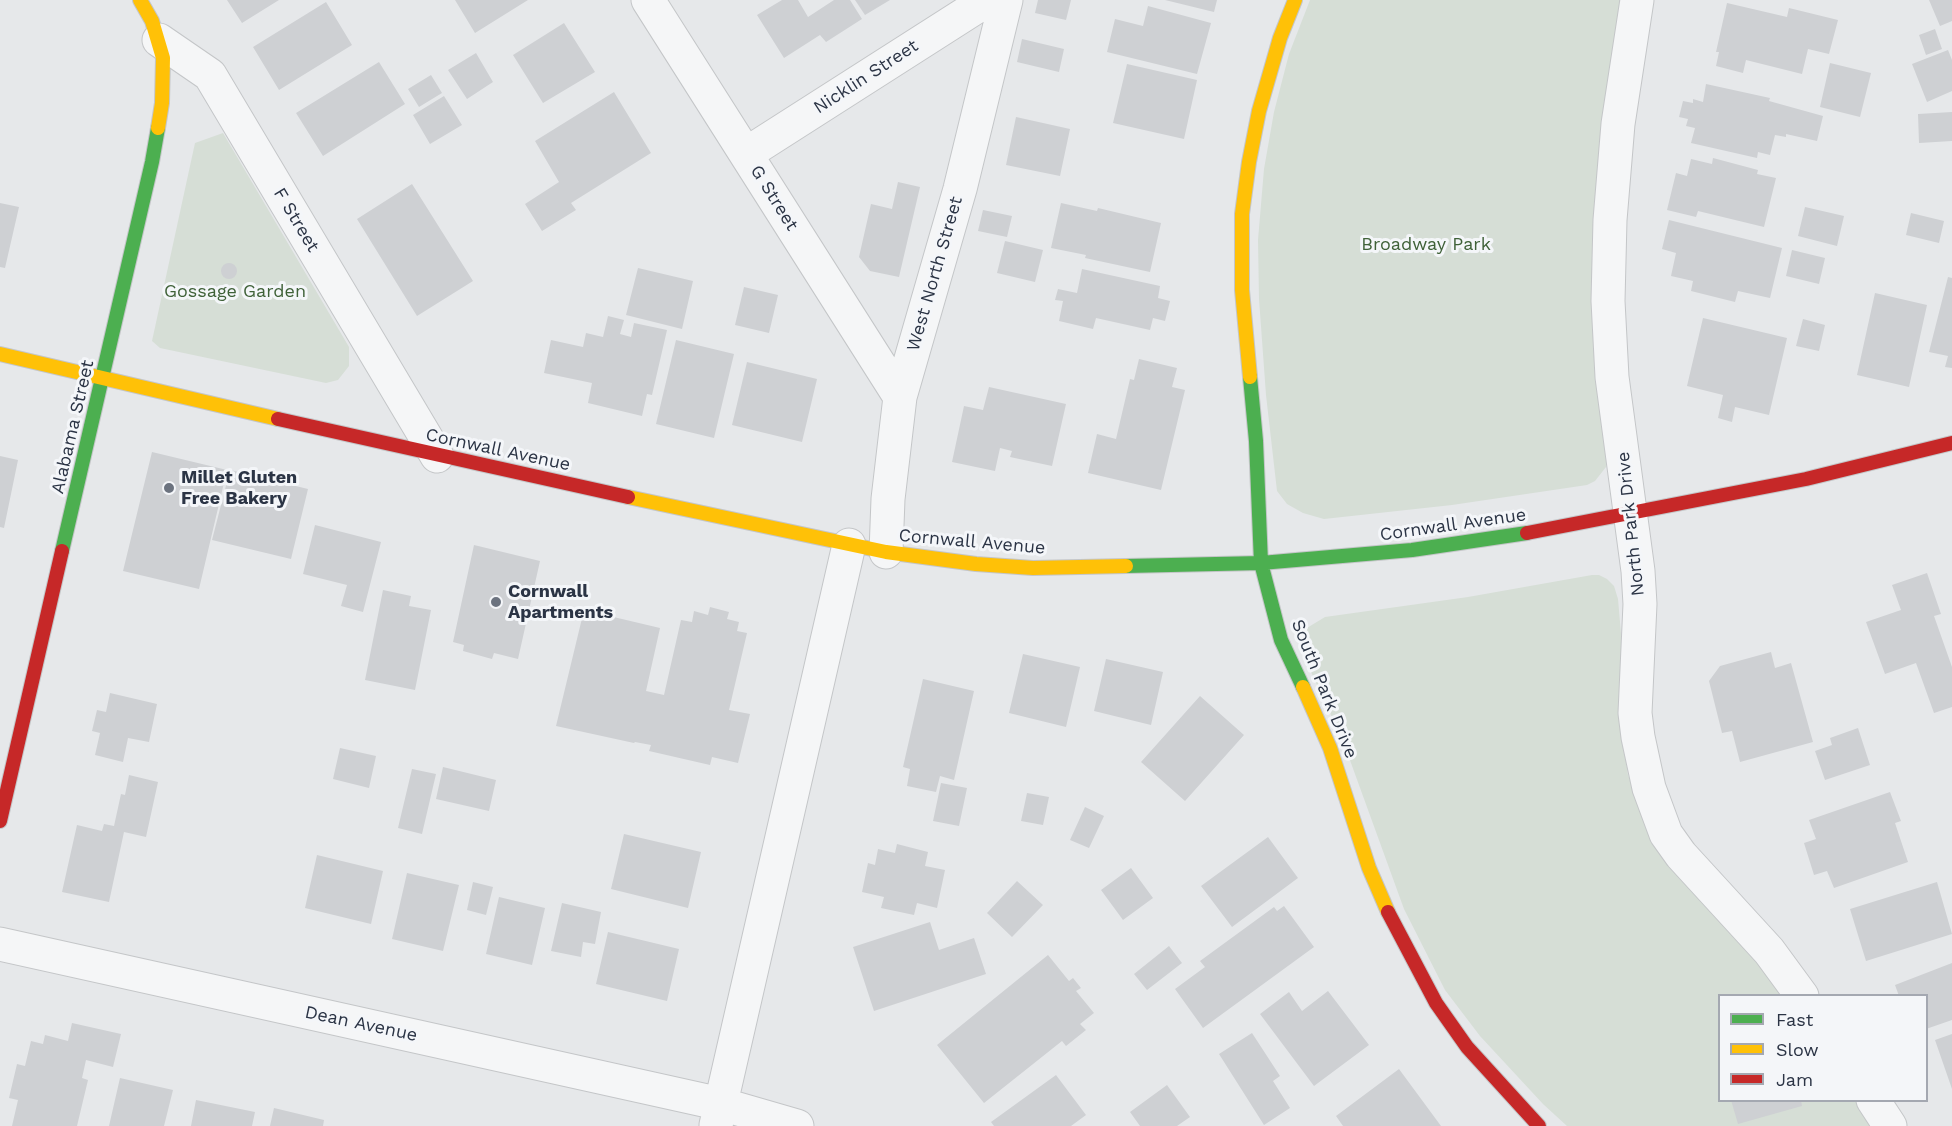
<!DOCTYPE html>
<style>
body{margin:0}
#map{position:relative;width:1952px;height:1126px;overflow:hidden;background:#e6e8ea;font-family:"Work Sans",sans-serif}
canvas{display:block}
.legend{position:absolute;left:1718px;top:994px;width:210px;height:108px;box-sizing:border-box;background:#f4f6f9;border:2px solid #a4a8b1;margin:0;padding:8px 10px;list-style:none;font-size:18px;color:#2b3445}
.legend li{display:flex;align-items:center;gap:12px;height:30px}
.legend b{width:30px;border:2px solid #a4a8b1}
</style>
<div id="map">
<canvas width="1952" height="1126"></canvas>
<ul class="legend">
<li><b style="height:8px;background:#4caf50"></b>Fast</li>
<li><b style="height:8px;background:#ffc107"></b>Slow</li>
<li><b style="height:8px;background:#c62828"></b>Jam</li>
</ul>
</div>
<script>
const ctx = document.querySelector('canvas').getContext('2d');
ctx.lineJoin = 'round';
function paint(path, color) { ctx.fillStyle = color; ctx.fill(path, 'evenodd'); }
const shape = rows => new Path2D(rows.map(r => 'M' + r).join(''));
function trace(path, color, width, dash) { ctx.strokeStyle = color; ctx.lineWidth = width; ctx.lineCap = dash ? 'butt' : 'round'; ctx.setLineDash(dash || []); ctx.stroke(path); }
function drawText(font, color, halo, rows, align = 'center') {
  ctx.font = font + ' "Work Sans",sans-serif'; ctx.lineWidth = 6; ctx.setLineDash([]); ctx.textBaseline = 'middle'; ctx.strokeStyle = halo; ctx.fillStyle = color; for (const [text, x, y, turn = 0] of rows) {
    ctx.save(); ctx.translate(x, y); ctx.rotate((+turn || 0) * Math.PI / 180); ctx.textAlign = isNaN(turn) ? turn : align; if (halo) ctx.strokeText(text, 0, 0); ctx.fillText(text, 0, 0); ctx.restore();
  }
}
paint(shape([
 [1310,0,1623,0,1608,455,1606,467,1595,481,1587,485,1452,505,1324,519,1303,513,1287,504,1277,491,1266,395,1259,299,1258,240,1264,169,1274,112,1289,54],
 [223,133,349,347,349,366,338,380,326,383,160,348,152,341,195,143],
 [1592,575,1599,575,1607,579,1614,586,1618,599,1622,645,1623,739,1628,775,1645,823,1787,995,1720,996,1720,1100,1861,1101,1878,1126,1567,1126,1543,1104,1480,1036,1445,990,1404,909,1343,741,1311,672,1297,634,1325,617,1468,597]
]), '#d6ded6');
paint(shape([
 [227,0,279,0,242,23],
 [455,0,528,0,475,33],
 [782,0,798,0,808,17,834,0,850,0,862,19,826,42,820,35,784,58,757,15],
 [855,0,890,0,865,15],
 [1038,0,1071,0,1066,20,1035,13],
 [1165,0,1217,0,1214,12],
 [1929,0,1952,0,1952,21,1940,26],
 [326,2,352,45,279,90,253,47],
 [1727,3,1787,17,1789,8,1838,20,1829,54,1808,49,1802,74,1746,60,1743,73,1716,66,1719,52,1716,52],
 [1148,6,1211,23,1197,74,1107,52,1115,19,1143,26],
 [564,23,595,72,543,103,513,55],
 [1935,29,1942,49,1926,55,1919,35],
 [1022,39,1064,49,1059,72,1017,62],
 [1948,50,1952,60,1952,91,1927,102,1912,64],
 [476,53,493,82,467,99,448,70],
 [379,62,405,104,323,156,296,113],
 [1830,63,1871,73,1860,117,1820,107],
 [1127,64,1197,80,1184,139,1113,123],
 [431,75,442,93,419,107,408,89],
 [1706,84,1770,98,1769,101,1823,116,1817,141,1786,134,1786,137,1775,135,1770,155,1758,152,1757,158,1691,143,1695,128,1686,126,1688,119,1679,117,1683,101,1693,103,1693,99,1703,102],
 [614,92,651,153,571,203,576,210,542,231,525,204,559,182,535,141],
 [444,96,462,125,430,144,413,115],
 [1952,112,1952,141,1919,143,1918,114],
 [1016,117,1070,129,1060,176,1006,165],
 [1713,158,1758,170,1757,174,1776,178,1764,227,1698,211,1696,217,1667,210,1676,173,1687,176,1691,159,1712,164],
 [898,182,920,187,899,277,870,271,859,257,871,204,892,209],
 [412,184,473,281,417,316,357,219],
 [0,203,19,207,5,268,0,267],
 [1061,203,1097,211,1098,208,1161,223,1150,272,1085,258,1086,255,1051,248],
 [1805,207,1844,216,1837,246,1798,236],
 [983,210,1012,216,1007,237,978,231],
 [1911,213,1944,221,1939,243,1906,235],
 [1669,220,1782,248,1770,298,1738,291,1735,302,1691,291,1693,281,1671,276,1676,253,1662,249],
 [1005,241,1043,250,1035,282,997,273],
 [1792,250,1825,258,1819,284,1786,276],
 '221 271a8 8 0 1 1 16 0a8 8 0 1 1-16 0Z',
 [638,268,693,281,682,329,626,315],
 [1082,269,1160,286,1158,298,1170,301,1165,321,1153,318,1150,330,1096,318,1093,329,1059,321,1063,301,1055,300,1058,289,1077,293],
 [1948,277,1952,278,1952,368,1945,367,1948,356,1929,352],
 [744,287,778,295,769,333,735,325],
 [1875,293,1927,305,1909,387,1857,375],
 [608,316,624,320,620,334,631,337,634,323,667,330,652,395,647,394,642,416,588,403,592,383,544,373,551,340,583,347,586,333,603,337],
 [1703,318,1787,338,1769,415,1735,407,1732,422,1718,418,1723,395,1687,386],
 [1803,319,1825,325,1819,351,1796,346],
 [676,340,734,354,714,438,656,424],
 [1139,359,1177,368,1172,387,1185,390,1161,490,1088,473,1097,434,1116,439,1130,379,1134,380],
 [747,362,817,379,802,442,732,425],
 [989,387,1066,404,1052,466,1010,457,1012,451,1000,448,995,471,952,462,964,406,983,410],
 [152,452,227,470,199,589,123,571],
 [0,456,18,460,4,528,0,527],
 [230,470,308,489,291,559,212,540],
 [315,525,381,542,363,612,341,606,347,585,303,574],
 [474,545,540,561,518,659,494,653,492,659,463,651,464,645,453,642],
 [1927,573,1941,614,1934,616,1952,667,1952,707,1934,713,1916,663,1885,674,1866,622,1901,610,1892,585],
 [383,590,411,596,409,606,431,610,415,690,365,680],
 [710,607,729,612,727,619,739,622,737,631,747,633,729,710,750,714,738,763,712,757,710,765,649,751,651,745,635,742,634,743,556,726,584,610,660,628,646,691,664,695,681,620,692,622,694,611,708,615],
 [1771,652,1775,668,1791,663,1813,742,1740,762,1732,731,1722,733,1709,681,1720,666],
 [1023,654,1080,667,1066,727,1009,713],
 [1106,659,1163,672,1151,725,1094,711],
 [923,679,974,691,954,780,940,776,936,792,907,786,910,769,903,767],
 [110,693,157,704,149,742,128,738,123,762,95,755,100,733,92,731,97,710,106,712],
 [1200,696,1244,735,1185,801,1141,762],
 [1858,728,1870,765,1825,780,1815,751,1832,745,1830,738],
 [340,748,376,756,369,788,333,779],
 [443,767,496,780,489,811,436,799],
 [412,769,436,774,422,834,398,828],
 [129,775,158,782,146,837,124,832,109,902,62,892,77,825,102,831,104,824,114,826,121,794,125,795],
 [941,783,967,788,959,826,933,821],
 [1890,792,1901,821,1895,823,1908,862,1834,888,1827,871,1814,875,1804,843,1816,839,1809,820],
 [1027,793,1049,797,1043,825,1021,821],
 [1085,807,1104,816,1089,848,1070,840],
 [624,834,701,852,688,908,611,889],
 [1268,837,1298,878,1232,927,1201,886],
 [897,844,928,852,925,866,945,870,937,908,917,903,914,915,881,908,884,897,862,892,868,863,875,865,878,849,895,853],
 [317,855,383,871,371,924,305,908],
 [1131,868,1153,898,1123,920,1101,890],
 [407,873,459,885,443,951,392,939],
 [1017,881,1043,905,1012,937,987,913],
 [473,882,493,887,486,915,467,910],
 [1937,882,1952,934,1866,961,1850,909],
 [499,897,545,908,532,965,486,954],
 [562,903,601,912,595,944,583,942,581,957,551,951],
 [1284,906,1314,947,1203,1028,1175,989,1205,967,1200,961,1274,907,1277,911],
 [930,922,939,950,974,938,986,974,874,1011,853,947],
 [608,932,679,949,667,1001,596,984],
 [1169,946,1182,963,1147,990,1134,974],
 [1048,955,1069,981,1073,978,1081,988,1076,991,1094,1013,1080,1024,1086,1030,1066,1046,1062,1041,984,1103,937,1045],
 [1952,963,1952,1020,1926,1029,1926,996,1899,996,1895,985],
 [1328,991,1369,1045,1314,1086,1260,1014,1289,992,1302,1011],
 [72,1023,121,1034,113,1067,86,1060,82,1078,88,1080,77,1126,12,1126,18,1100,9,1098,17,1064,25,1066,31,1041,43,1044,45,1035,68,1041],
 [1252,1033,1280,1076,1273,1081,1290,1108,1264,1125,1219,1054],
 [1952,1034,1952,1089,1935,1040],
 [1399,1069,1441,1126,1343,1126,1336,1116],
 [1056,1075,1086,1115,1071,1126,994,1126,991,1122],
 [120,1078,173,1090,164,1126,109,1126],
 [1167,1085,1190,1117,1177,1126,1140,1126,1130,1112],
 [196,1100,255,1112,252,1126,191,1126],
 [1731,1100,1801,1100,1802,1106,1738,1124],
 [274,1108,324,1120,323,1126,270,1126]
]), '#ced0d3');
const street = shape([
 [648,0,900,397],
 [1637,0,1618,124,1610,220,1608,301,1612,377,1638,571,1640,604,1635,713,1638,737,1649,788,1666,834,1681,855,1769,951,1802,996],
 [159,40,210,75,437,456],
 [746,154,987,0],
 [886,552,888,499,900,397,960,189,1006,0],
 [0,944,721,1104,797,1126],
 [1873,1100,1890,1126],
 [716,1125,849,545]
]);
const fast = shape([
 [1250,377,1256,441,1261,563,1281,640,1303,687],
 [62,551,152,162,158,128],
 [1126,566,1261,563,1412,550,1527,533]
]);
const slow = shape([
 [140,0,152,21,163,58,162,103,158,128],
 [0,354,278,419],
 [1250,377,1242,290,1242,214,1249,162,1259,111,1280,38,1295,0],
 [628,497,886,552,976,564,1033,568,1126,566],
 [1303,687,1330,748,1369,868,1388,912]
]);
const jam = shape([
 [278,419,628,497],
 [1527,533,1806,479,1952,443],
 [0,821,62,551],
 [1388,912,1436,1003,1467,1047,1539,1126]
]);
trace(street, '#c4c6c8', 35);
trace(fast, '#c4c6c8', 16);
trace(slow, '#c4c6c8', 16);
trace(jam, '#c4c6c8', 16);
trace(street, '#f5f6f7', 33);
trace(fast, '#4caf50', 14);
trace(slow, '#ffc107', 14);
trace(jam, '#c62828', 14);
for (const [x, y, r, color] of [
 [169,488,6,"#6c737f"],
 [496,602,6,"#6c737f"]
]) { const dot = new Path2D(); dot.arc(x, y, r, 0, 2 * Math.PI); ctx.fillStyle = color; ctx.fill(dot); trace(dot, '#f4f6f9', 2); }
drawText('18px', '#2b3445', '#f4f6f9', [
 ["Nicklin Street",866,77,-33],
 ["G Street",774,198,58],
 ["F Street",296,220,59],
 ["West North Street",935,274,-74],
 ["Alabama Street",73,427,-77],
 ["Cornwall Avenue",498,450,12],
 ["North Park Drive",1631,524,-96],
 ["Cornwall Avenue",1453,525,-8],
 ["Cornwall Avenue",972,542,5],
 ["South Park Drive",1324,689,68],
 ["Dean Avenue",361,1024,12]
]);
drawText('18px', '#3f6138', '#f4f6f9', [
 ["Broadway Park",1426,245],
 ["Gossage Garden",235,292]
]);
drawText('bold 18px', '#2b3445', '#f4f6f9', [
 ["Millet Gluten",181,478],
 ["Free Bakery",181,499],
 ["Cornwall",508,592],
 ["Apartments",508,613]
], 'left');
</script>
